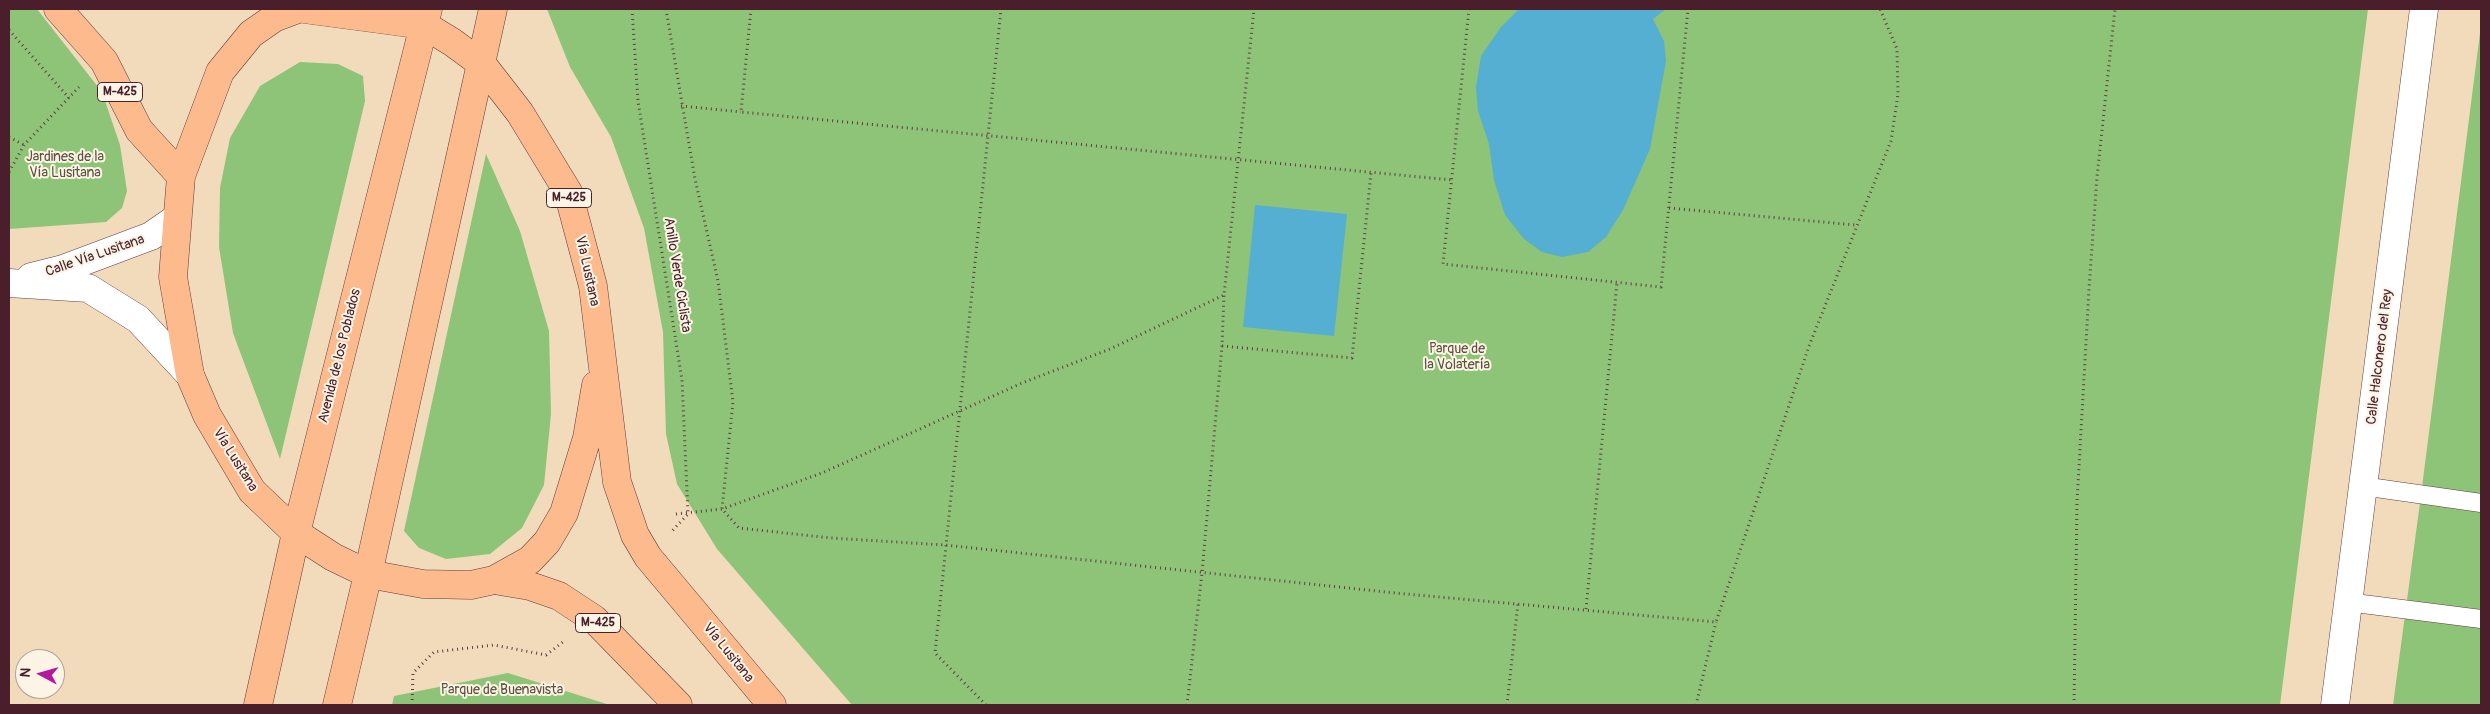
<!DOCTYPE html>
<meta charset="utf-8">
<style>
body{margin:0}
#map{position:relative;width:2490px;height:714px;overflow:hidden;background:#f2dbbb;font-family:Pangolin,sans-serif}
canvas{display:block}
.frame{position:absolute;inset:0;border:10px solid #4a1f2b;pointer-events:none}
.north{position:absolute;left:15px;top:649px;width:50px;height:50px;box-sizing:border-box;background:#fcf5e5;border:1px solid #b59f9b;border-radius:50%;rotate:276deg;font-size:14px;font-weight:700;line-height:20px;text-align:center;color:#4a1f2b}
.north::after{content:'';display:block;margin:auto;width:18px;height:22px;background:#b5179e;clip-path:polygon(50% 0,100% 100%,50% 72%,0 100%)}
</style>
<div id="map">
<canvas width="2490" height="714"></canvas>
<div class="frame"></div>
<div class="north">N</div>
</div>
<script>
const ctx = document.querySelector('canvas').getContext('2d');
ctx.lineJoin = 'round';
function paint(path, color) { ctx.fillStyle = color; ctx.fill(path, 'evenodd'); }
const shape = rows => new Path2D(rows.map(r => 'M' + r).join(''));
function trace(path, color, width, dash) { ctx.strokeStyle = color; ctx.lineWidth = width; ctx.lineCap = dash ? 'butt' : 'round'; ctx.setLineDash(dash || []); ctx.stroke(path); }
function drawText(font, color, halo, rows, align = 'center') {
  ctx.font = font + ' Pangolin,sans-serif'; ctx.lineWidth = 4; ctx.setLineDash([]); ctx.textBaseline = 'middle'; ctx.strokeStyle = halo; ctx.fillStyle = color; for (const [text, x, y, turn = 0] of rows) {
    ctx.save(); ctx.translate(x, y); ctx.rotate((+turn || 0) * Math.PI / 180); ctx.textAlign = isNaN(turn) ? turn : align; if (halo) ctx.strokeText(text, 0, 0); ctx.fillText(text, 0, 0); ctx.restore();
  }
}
paint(shape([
 [9,9,37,9,102,92,120,145,127,191,122,208,106,222,9,229],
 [547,9,2368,9,2280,705,852,705,717,549,677,484,666,434,663,332,644,228,611,137,570,67],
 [2481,25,2481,705,2393,705,2421,495],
 [300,62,338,64,363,76,365,101,280,459,233,333,219,247,220,188,230,138,260,86],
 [486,154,520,231,549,331,551,414,544,485,522,528,490,554,446,559,419,548,404,531],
 [508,673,610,705,392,705,394,696]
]), '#8dc478');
paint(shape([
 [1519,9,1666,9,1653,19,1664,41,1666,61,1650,149,1623,210,1606,237,1588,252,1562,257,1542,252,1524,239,1505,215,1494,180,1489,144,1478,111,1476,87,1481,56,1501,27],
 [1255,205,1347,214,1334,336,1243,327]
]), '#54afd2');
const lane = shape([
 [2362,486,2481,503],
 [2347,602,2481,619]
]);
const street = shape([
 [31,277,63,269,151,236,177,218],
 [9,283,88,288,138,319,190,375],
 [2335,705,2424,9]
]);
const primary = shape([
 [58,9,104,61,139,130,181,176],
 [298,9,274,18,251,34,220,72,181,176,173,277,190,375,207,415,252,491,296,533,333,557,368,574,423,584,471,585,494,580,530,586,559,596,594,619,678,705],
 [304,9,424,25,452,42,482,64,520,113,568,192,593,286,617,482,635,535,648,557,772,705],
 [494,580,530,560,547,542,564,513,587,438,596,385],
 [258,705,296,533,428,9],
 [337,705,368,574,493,9]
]);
trace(lane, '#633b41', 19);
trace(street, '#633b41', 29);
trace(primary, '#633b41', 29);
trace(shape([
 [632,9,638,101,682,380,688,514,672,531],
 [666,9,695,179,718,281,733,402,722,509,739,528,831,538,945,545,1395,593,1716,622,1809,346,1891,141,1898,94,1897,49,1880,9],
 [751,9,741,112,1452,180],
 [1469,9,1443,264,1661,287,1688,9],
 [9,30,69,98],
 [681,106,741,112],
 [9,137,24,145],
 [9,172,24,145,79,87],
 [1669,208,1856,225],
 [1222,346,1352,358,1371,173],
 [676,514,722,509,822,473,1022,383,1110,349,1224,295,1254,9],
 [1586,609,1617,283],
 [412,705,413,673,434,652,494,645,546,655,563,642],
 [986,705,935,653,1001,9],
 [1187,705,1202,573,1222,346,1224,295],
 [1507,705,1518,603],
 [1696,705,1716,622],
 [2074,705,2077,502,2089,289,2097,177,2115,9]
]), '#633b41', 3, [1, 4]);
trace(lane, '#fff', 18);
trace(street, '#fff', 28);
trace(primary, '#fcba8d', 28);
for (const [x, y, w] of [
 [120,92,45],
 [569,198,45],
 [598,623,45]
]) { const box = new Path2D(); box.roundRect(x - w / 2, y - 9.5, w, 19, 4); ctx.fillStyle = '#fcf5e5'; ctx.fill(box); trace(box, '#4a1f2b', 1); }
drawText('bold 12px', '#4a1f2b', null, [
 ["M-425",120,92],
 ["M-425",569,198],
 ["M-425",598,623]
]);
drawText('14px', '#5e5142', '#fcf5e5', [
 ["Jardines de la",65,157],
 ["Vía Lusitana",65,173],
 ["Parque de",1457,349],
 ["la Volatería",1457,365],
 ["Parque de Buenavista",502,690]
]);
drawText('14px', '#4a1f2b', '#fcf5e5', [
 ["Calle Vía Lusitana",95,256,-19],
 ["Vía Lusitana",587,271,78],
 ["Anillo Verde Ciclista",677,275,81],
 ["Avenida de los Poblados",340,356,-76],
 ["Calle Halconero del Rey",2380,357,-83],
 ["Vía Lusitana",235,460,58],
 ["Vía Lusitana",728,653,51]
]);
</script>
